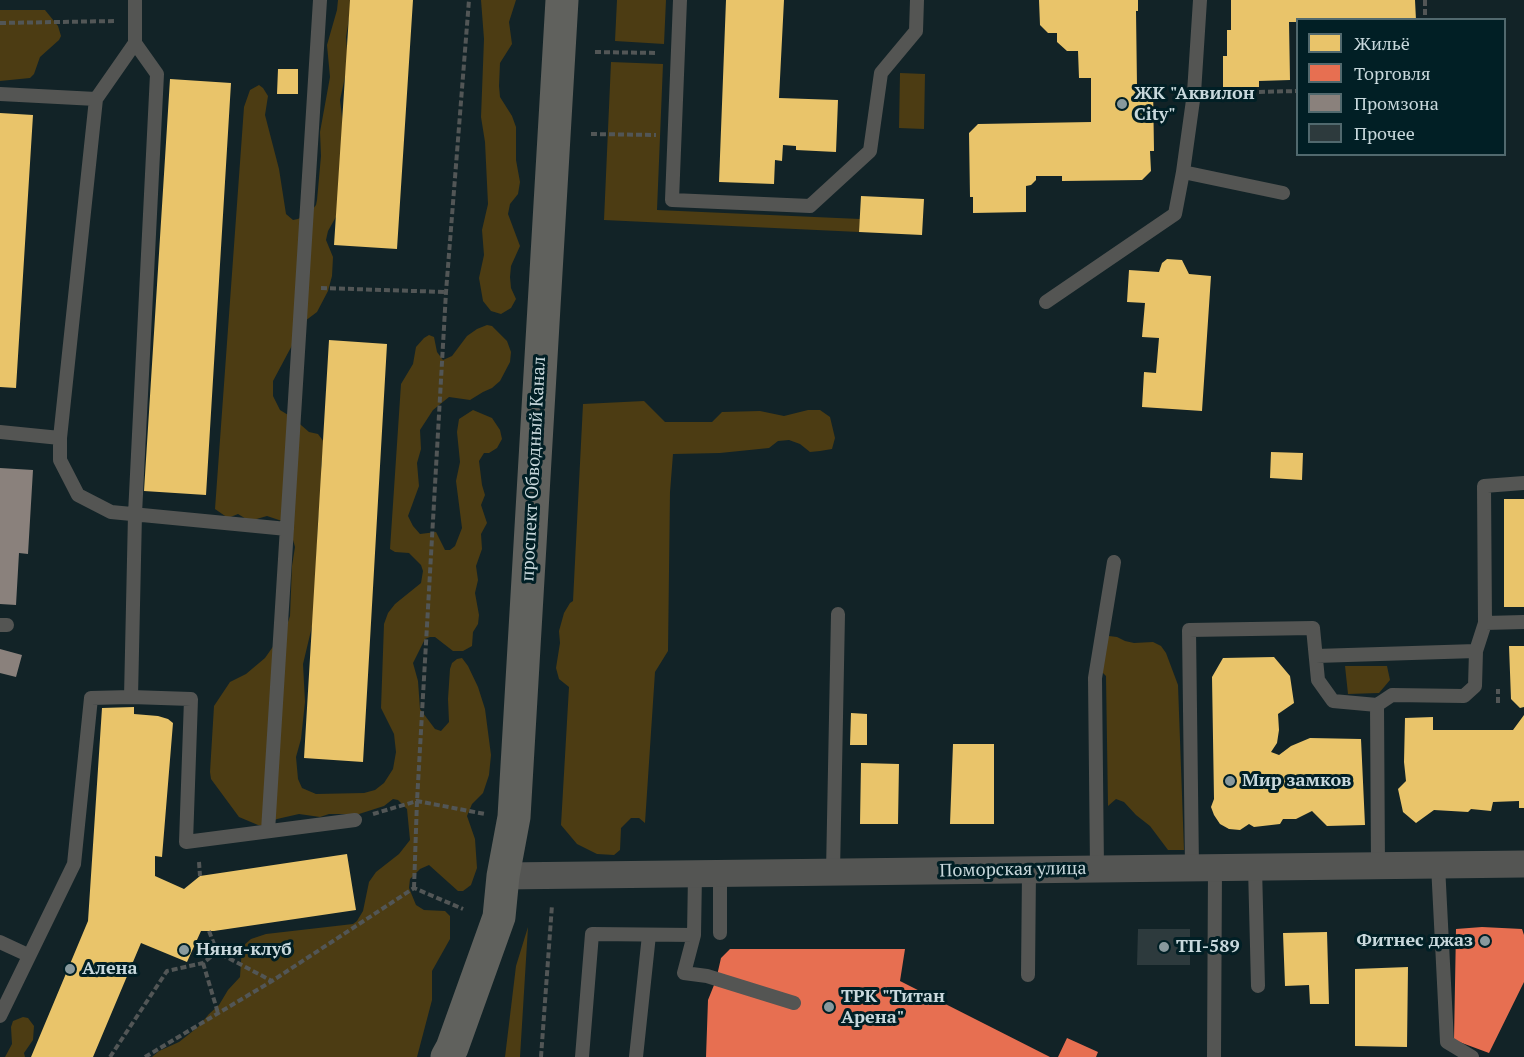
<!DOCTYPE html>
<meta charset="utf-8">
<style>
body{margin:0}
#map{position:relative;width:1524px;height:1057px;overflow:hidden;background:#122327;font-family:"PT Serif",serif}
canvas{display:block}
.legend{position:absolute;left:1296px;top:18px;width:210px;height:138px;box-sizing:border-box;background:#011f25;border:2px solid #51696e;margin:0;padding:8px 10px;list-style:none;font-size:18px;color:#c8d8dc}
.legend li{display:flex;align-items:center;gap:12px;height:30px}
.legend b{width:30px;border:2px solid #51696e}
</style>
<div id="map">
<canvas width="1524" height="1057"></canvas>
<ul class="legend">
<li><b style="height:16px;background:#e9c46a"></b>Жильё</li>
<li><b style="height:16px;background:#e76f51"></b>Торговля</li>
<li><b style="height:16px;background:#8a817c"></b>Промзона</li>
<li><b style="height:16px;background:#2d3a3d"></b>Прочее</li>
</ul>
</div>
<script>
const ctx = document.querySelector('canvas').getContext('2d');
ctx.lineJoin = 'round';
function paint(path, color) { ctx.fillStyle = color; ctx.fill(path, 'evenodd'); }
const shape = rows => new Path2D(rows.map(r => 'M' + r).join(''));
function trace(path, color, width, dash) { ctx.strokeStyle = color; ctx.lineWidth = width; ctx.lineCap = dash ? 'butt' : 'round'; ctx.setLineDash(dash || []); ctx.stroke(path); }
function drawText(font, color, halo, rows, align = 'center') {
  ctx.font = font + ' "PT Serif",serif'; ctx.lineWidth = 6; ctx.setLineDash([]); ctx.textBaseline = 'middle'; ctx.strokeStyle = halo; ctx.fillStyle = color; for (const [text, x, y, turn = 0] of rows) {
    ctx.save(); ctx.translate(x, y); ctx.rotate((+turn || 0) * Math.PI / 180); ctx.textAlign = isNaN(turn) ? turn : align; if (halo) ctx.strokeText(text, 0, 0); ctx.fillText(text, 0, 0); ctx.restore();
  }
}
paint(shape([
 [338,0,352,0,346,37,348,63,340,100,343,126,337,215,328,231,326,240,333,257,332,276,328,291,317,312,305,321,273,381,273,396,280,410,293,418,309,432,318,434,324,442,321,466,323,478,318,521,314,618,303,664,305,702,301,739,296,757,298,779,302,788,316,794,364,793,375,790,384,783,393,769,396,752,394,734,381,708,384,624,388,613,395,604,421,583,423,571,421,565,409,553,395,552,390,549,401,384,413,364,416,347,424,338,429,335,434,337,437,352,443,360,452,356,467,336,477,329,487,325,492,326,507,341,511,352,510,362,500,381,492,388,483,392,470,400,449,397,433,410,420,430,421,449,417,463,419,486,408,516,413,526,420,534,436,532,445,550,450,550,455,546,462,528,456,481,460,462,457,432,459,419,473,410,492,418,500,430,502,439,497,448,489,453,484,453,479,461,482,485,485,495,481,505,487,523,481,534,482,549,476,566,478,580,475,593,479,615,478,624,473,632,472,646,463,651,453,651,435,637,430,637,425,639,413,663,418,681,420,709,435,729,441,731,449,722,448,699,450,669,452,663,457,659,462,658,468,666,478,687,485,709,491,755,489,775,483,793,472,804,467,816,475,839,477,868,471,885,463,891,458,891,429,865,420,869,410,879,409,888,416,905,424,910,445,911,450,916,450,939,432,971,432,1000,417,1057,152,1057,159,1051,179,1042,198,1027,209,1014,219,1005,228,990,240,977,242,947,251,939,266,934,353,924,357,921,363,911,369,882,376,872,399,854,410,840,407,809,398,800,393,799,384,806,359,814,329,814,320,817,299,814,277,819,263,826,258,825,239,817,211,779,210,772,214,706,230,682,246,674,265,658,286,628,290,616,292,566,295,547,290,529,282,521,267,516,253,520,248,520,238,514,228,518,215,509,244,107,250,90,259,85,263,88,268,96,265,115,279,169,286,214,293,220,298,219,312,210,316,205,317,200,321,156,320,132,330,77,327,45,337,10],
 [481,0,516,0,509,22,512,44,500,63,499,86,500,97,512,116,516,127,516,160,520,182,518,194,510,204,508,214,520,246,511,266,510,277,511,288,516,299,511,308,501,314,491,311,483,301,479,278,484,255,482,230,488,204,485,142,481,117,484,39],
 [617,0,666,0,664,44,615,41],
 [0,10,45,10,58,26,61,36,59,40,40,57,34,74,30,78,0,81],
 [611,62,663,64,657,210,860,219,859,232,604,220],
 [900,73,925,74,924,129,899,128],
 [644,401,665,422,712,422,722,412,760,411,784,416,808,410,820,410,830,417,835,438,832,449,820,451,810,452,800,444,789,440,778,441,769,448,720,453,673,454,670,492,668,651,655,672,645,823,639,818,631,818,621,828,620,850,614,855,597,854,577,844,561,825,569,687,559,679,556,668,560,643,559,631,564,613,570,603,573,601,583,404],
 [1109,636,1117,637,1125,641,1134,643,1153,642,1161,646,1166,653,1178,685,1184,850,1168,850,1150,826,1136,815,1124,802,1116,799,1108,806,1106,676,1096,666,1101,641],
 [1345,666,1387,666,1390,680,1379,693,1348,694],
 [528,927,520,1057,505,1057,516,966],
 [23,1017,28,1018,34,1026,33,1040,24,1053,25,1057,5,1057,12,1044,11,1027,13,1021]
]), '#4c3c13');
paint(shape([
 [350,0,413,0,397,249,334,245],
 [726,0,784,0,779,98,838,100,836,152,796,150,796,146,783,145,782,161,775,160,774,184,719,182],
 [1039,0,1138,0,1138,11,1136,11,1137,86,1153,86,1154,151,1150,151,1151,171,1142,180,1062,181,1062,176,1036,176,1036,180,1031,185,1026,186,1026,212,973,213,973,197,970,197,969,133,978,124,1091,122,1091,78,1079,78,1078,51,1067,51,1057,42,1057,33,1048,33,1040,25],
 [1231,0,1415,0,1416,20,1298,20,1298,22,1289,22,1290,80,1259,81,1259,87,1223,87,1223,56,1227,56,1227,30,1231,30],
 [278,69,298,69,298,94,277,94],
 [170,79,231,83,206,495,144,491],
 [0,113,33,115,16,388,0,387],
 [861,196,924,199,922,235,859,232],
 [1167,259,1182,260,1189,274,1211,276,1202,411,1142,407,1144,372,1156,373,1159,338,1142,337,1145,303,1127,302,1129,270,1159,272,1162,263],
 [329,340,387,344,363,762,304,758],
 [1271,452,1303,453,1302,480,1270,478],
 [1504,499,1524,499,1524,607,1504,607],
 [1509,646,1524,646,1524,707,1520,708,1511,699],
 [1274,657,1290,676,1294,703,1278,714,1279,730,1277,743,1271,752,1279,755,1291,746,1310,738,1361,739,1365,825,1327,826,1312,811,1296,819,1283,819,1280,824,1254,827,1249,824,1240,830,1229,829,1220,824,1214,815,1211,807,1214,799,1212,677,1223,658],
 [134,707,134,714,158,716,168,719,173,723,162,857,155,856,155,876,184,889,200,876,347,854,356,910,214,931,201,931,187,962,141,943,93,1057,31,1057,88,921,102,708],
 [851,713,867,714,867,745,850,745],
 [1524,715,1524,808,1519,808,1519,801,1493,802,1491,811,1471,809,1468,812,1434,810,1416,823,1403,812,1398,789,1406,781,1404,762,1405,718,1433,717,1433,730,1513,730],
 [953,744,994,744,994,824,950,824],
 [861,763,899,764,898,824,860,824],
 [1327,932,1329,1004,1310,1004,1309,985,1285,986,1283,933],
 [1408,967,1407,1047,1355,1046,1355,969]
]), '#e9c46a');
paint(shape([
 [1482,927,1522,929,1524,935,1524,982,1489,1053,1454,1040,1456,929],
 [730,949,905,949,900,981,1050,1057,706,1057,708,1000,716,980,721,958],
 [1067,1038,1098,1052,1096,1057,1058,1057]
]), '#e76f51');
paint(shape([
 [0,468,33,470,28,554,19,553,16,605,0,604],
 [0,649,22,655,16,677,0,673]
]), '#8a817c');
paint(shape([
 [1138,929,1190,929,1190,965,1137,965]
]), '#2d3a3d');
trace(shape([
 [1425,0,1425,20],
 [0,23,116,21],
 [595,52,657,53],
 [1214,93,1298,91],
 [591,134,656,135],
 [321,288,446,292],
 [1498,703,1498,689],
 [373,814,417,801,485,814],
 [199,862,200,876],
 [414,888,417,801,446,292,469,0],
 [209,931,217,952,272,981],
 [203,963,218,1013],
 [110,1057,167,971,203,963,217,952],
 [145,1057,272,981,414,888,463,909],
 [541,1057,552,905]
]), '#525656', 4, [6, 3]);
trace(shape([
 [680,0,672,200,810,206,870,151,881,73,916,31,917,0],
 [0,94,96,99,60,438,0,432],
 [96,99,135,43,135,0],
 [1183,172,1283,193],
 [1046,302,1175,214,1183,172,1194,93,1200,0],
 [60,438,60,460,78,495,111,512,287,529],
 [1485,623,1484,486,1524,483],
 [0,625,7,625],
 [1316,656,1476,651],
 [131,697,135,514,157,74,135,43],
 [1377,705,1378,866],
 [268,831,320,0],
 [1438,865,1447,1042,1472,1057],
 [1255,867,1258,986],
 [1192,868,1189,630,1313,628,1318,680,1333,701,1377,705,1392,695,1464,696,1475,686,1476,651,1485,623,1524,622],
 [1097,869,1095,678,1114,562],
 [833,872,838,614],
 [695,874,694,935,684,973,707,976,794,1003],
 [720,933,720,873],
 [0,942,28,955],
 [1028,975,1029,870],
 [0,1016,74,864,91,698,131,697,191,699,186,842,355,820],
 [582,1057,592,934,694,935],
 [636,1057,649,935],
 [1214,1057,1215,868]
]), '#545553', 14);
trace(shape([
 [503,876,1524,864]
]), '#545553', 27);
trace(shape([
 [447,1057,452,1048,499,917,503,876,514,817,562,0]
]), '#60615d', 33);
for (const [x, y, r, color] of [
 [1122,104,6,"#88999d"],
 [1230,781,6,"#88999d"],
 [1485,941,6,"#88999d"],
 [1164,947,6,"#88999d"],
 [184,950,6,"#88999d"],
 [70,969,6,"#88999d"],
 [829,1007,6,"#88999d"]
]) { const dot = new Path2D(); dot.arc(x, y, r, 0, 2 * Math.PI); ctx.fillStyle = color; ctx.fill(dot); trace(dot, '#011f25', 2); }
drawText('bold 18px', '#c8d8dc', '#011f25', [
 ["ЖК \"Аквилон",1134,94],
 ["City\"",1134,115],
 ["Мир замков",1242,781],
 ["Фитнес джаз",1473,941,"right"],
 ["ТП-589",1176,947],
 ["Няня-клуб",196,950],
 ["Алена",82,969],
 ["ТРК \"Титан",841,997],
 ["Арена\"",841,1018]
], 'left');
drawText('18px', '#c8d8dc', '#011f25', [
 ["проспект Обводный Канал",534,469,-87],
 ["Поморская улица",1013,870,-1]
]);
</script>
